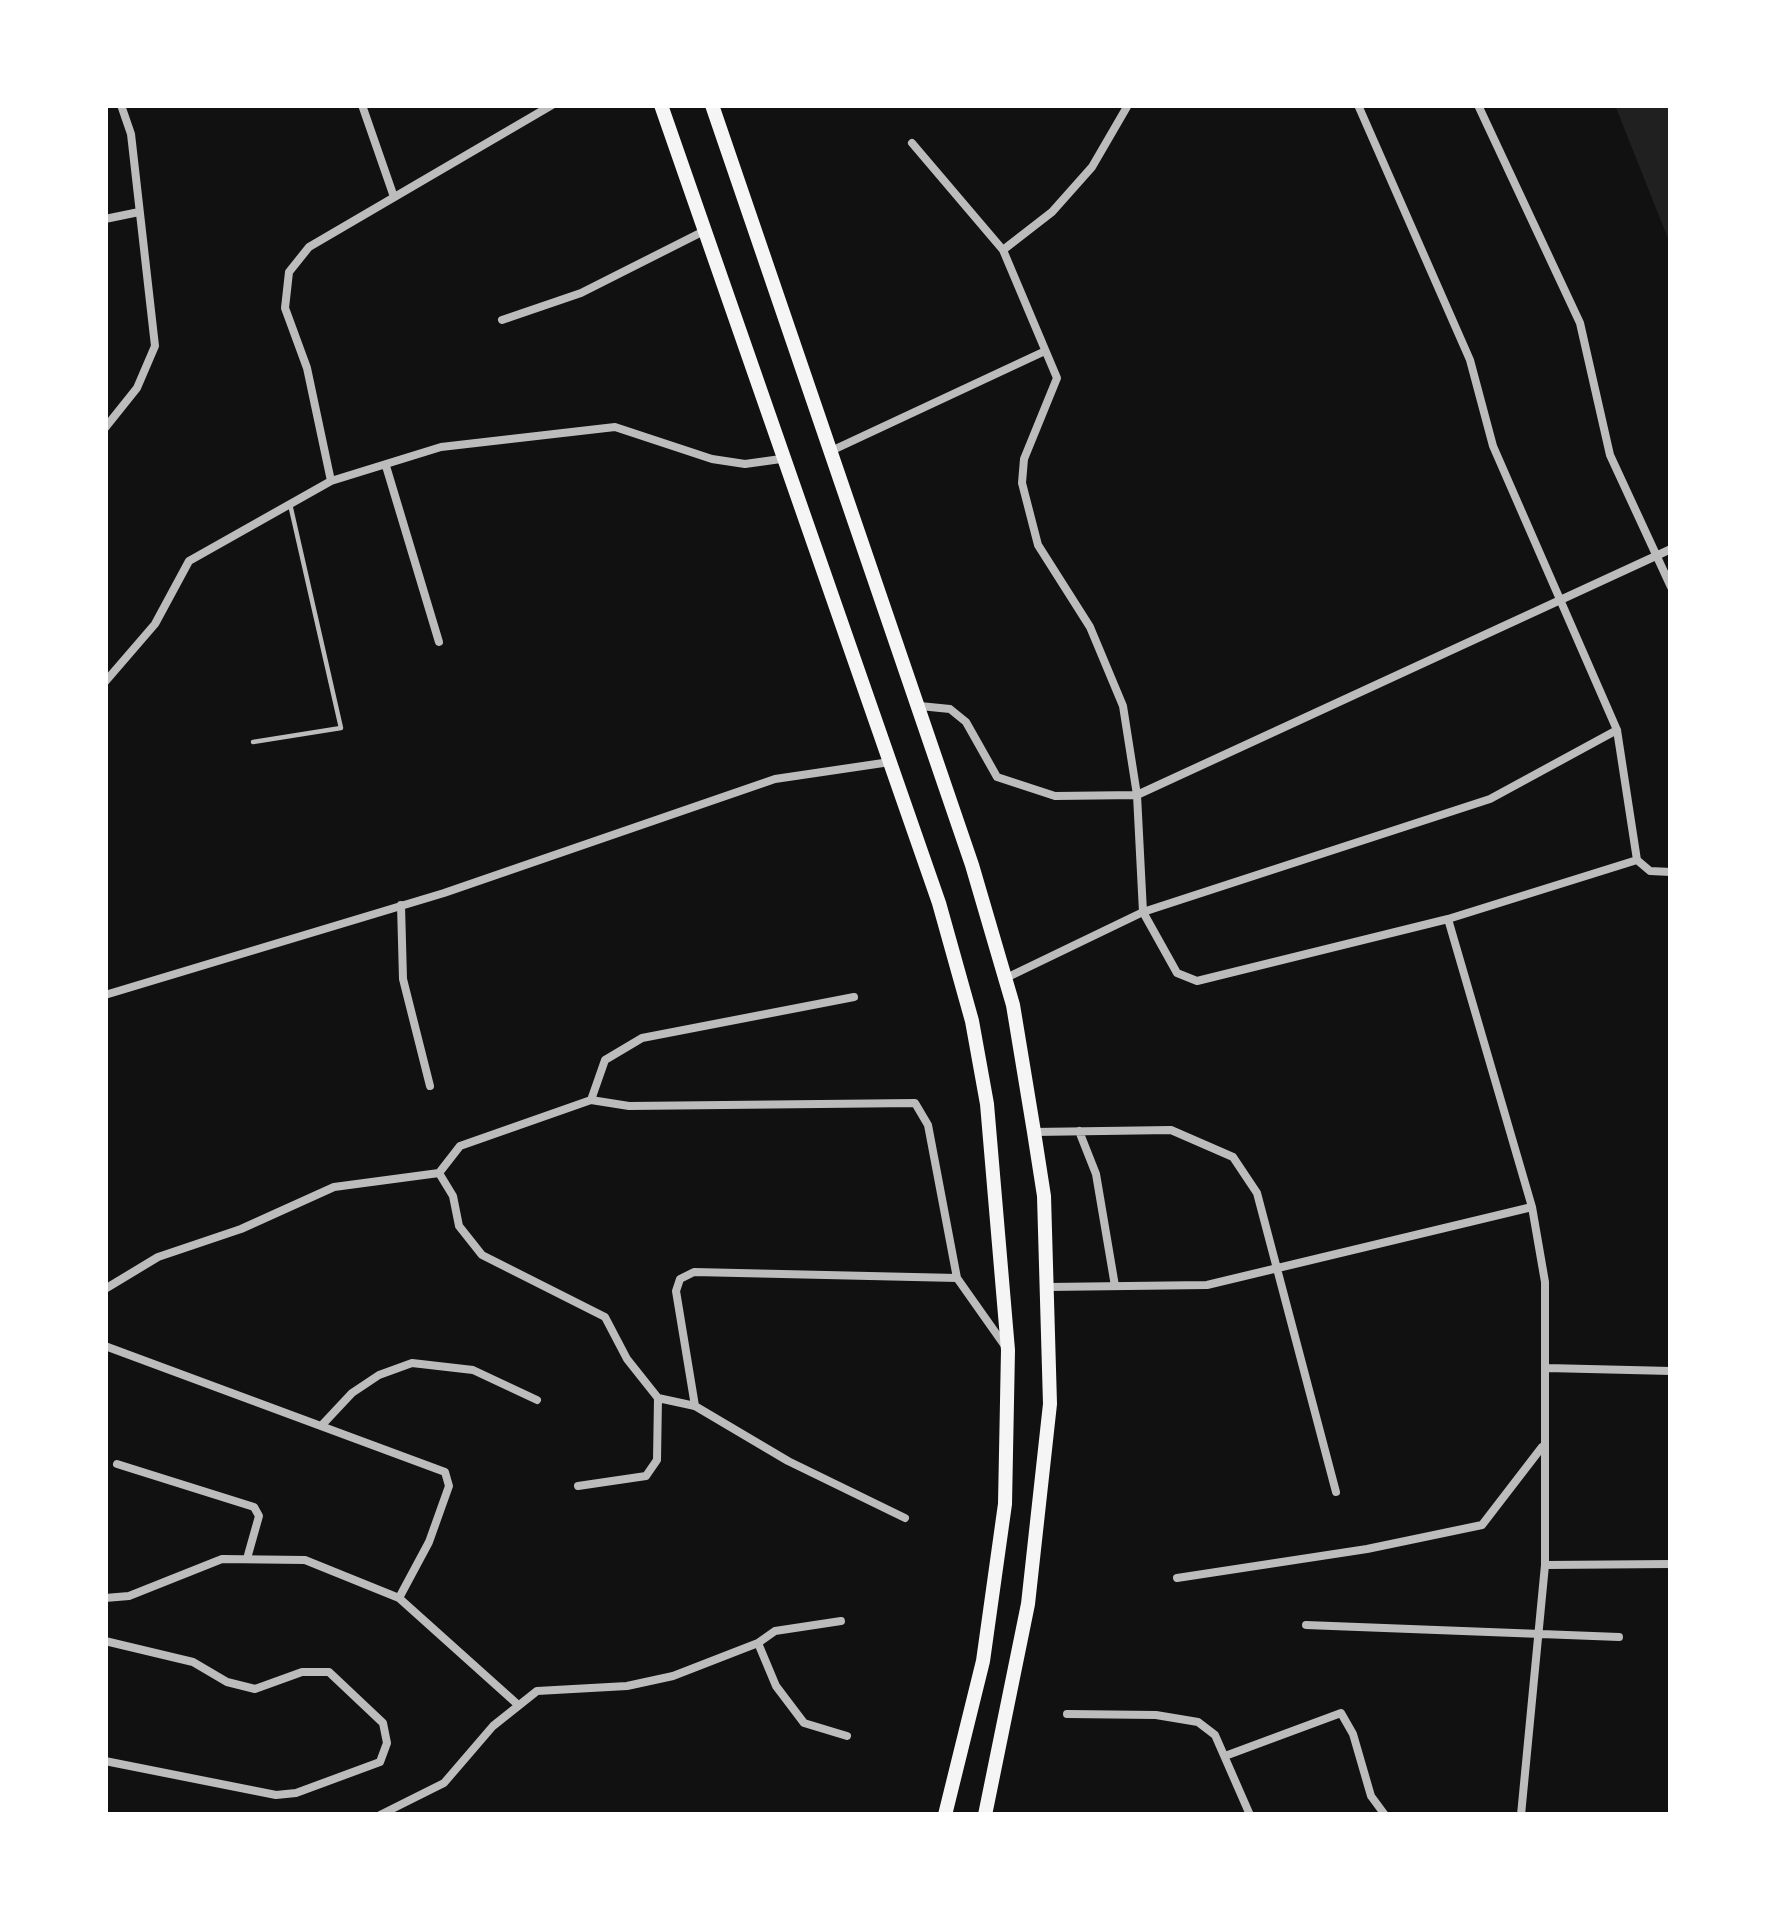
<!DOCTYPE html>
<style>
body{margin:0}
#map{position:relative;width:1776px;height:1920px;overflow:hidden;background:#111;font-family:"IBM Plex Sans",sans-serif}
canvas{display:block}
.frame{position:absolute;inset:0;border:108px solid #fff;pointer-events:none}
</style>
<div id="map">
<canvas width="1776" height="1920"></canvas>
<div class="frame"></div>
</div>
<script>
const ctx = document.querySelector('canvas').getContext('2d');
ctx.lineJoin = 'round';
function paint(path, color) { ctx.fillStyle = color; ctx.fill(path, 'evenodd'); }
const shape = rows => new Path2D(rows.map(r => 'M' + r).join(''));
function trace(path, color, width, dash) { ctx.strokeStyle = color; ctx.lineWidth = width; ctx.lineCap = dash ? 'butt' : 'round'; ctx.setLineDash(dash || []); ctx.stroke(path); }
paint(shape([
 [1615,105,1671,105,1671,246]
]), '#202020');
trace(shape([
 [253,742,341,728,290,504]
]), '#bcbcbc', 4.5);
trace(shape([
 [362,105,394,197],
 [1358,105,1470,360,1493,446,1617,730,1637,860],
 [1478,105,1580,323,1610,455,1671,587],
 [912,143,1003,250,1057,378,1024,459,1022,483,1038,545,1090,627,1123,706,1137,795,1143,912,1177,973,1197,981,1448,919],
 [105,219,139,212],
 [1003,250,1052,212,1092,167,1128,105],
 [502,320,581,293,704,231],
 [105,428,137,388,155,346,131,134,121,105],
 [833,450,1043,352],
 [386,466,439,642],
 [331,481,307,368,285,308,289,272,309,247,552,105],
 [105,682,155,624,189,561,331,481,441,447,615,427,712,459,745,464,781,459],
 [920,706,950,709,966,722,997,777,1055,796,1137,795,1671,549],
 [401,905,403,979,430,1086],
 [1006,978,1143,912,1490,799,1617,730],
 [105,995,444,893,775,779,890,762],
 [591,1100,605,1060,642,1038,854,997],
 [1079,1131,1096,1174,1115,1286],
 [1034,1132,1171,1130,1233,1157,1257,1193,1336,1492],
 [439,1173,460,1146,591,1100,629,1106,915,1103,928,1125,957,1278],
 [1048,1287,1207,1285,1532,1207],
 [105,1289,158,1257,241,1229,334,1187,439,1173,453,1196,459,1226,482,1255,605,1317,627,1359,658,1398,695,1406,788,1461,905,1518],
 [105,1346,445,1472,449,1486,429,1542,399,1598],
 [1547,1368,1671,1371],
 [695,1406,676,1291,680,1279,694,1272,957,1278,1005,1346],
 [322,1425,352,1393,379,1375,412,1363,473,1370,537,1400],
 [117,1464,254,1507,259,1516,248,1555],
 [578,1486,646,1476,657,1460,658,1398],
 [1545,1565,1671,1564],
 [1177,1578,1367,1549,1482,1525,1542,1447],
 [105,1598,129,1596,222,1559,305,1560,399,1598,516,1703],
 [1306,1625,1619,1637],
 [105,1641,193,1662,227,1682,255,1689,302,1672,329,1672,383,1723,387,1743,380,1762,296,1793,276,1795,105,1761],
 [758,1643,776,1686,804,1723,847,1736],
 [1067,1714,1156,1715,1198,1722,1215,1735,1250,1815],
 [1225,1756,1341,1713,1353,1734,1371,1796,1385,1815],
 [380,1815,444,1783,493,1726,537,1691,627,1686,673,1676,758,1643,775,1631,841,1621],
 [1521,1815,1545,1565,1545,1282,1532,1207,1448,919,1637,860,1650,871,1671,872]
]), '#bcbcbc', 8);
trace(shape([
 [661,105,939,903,972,1021,987,1104,1008,1350,1005,1504,983,1661,945,1815],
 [712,105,972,865,1013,1005,1034,1132,1044,1196,1050,1404,1028,1604,985,1815]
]), '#f5f5f5', 14);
</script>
